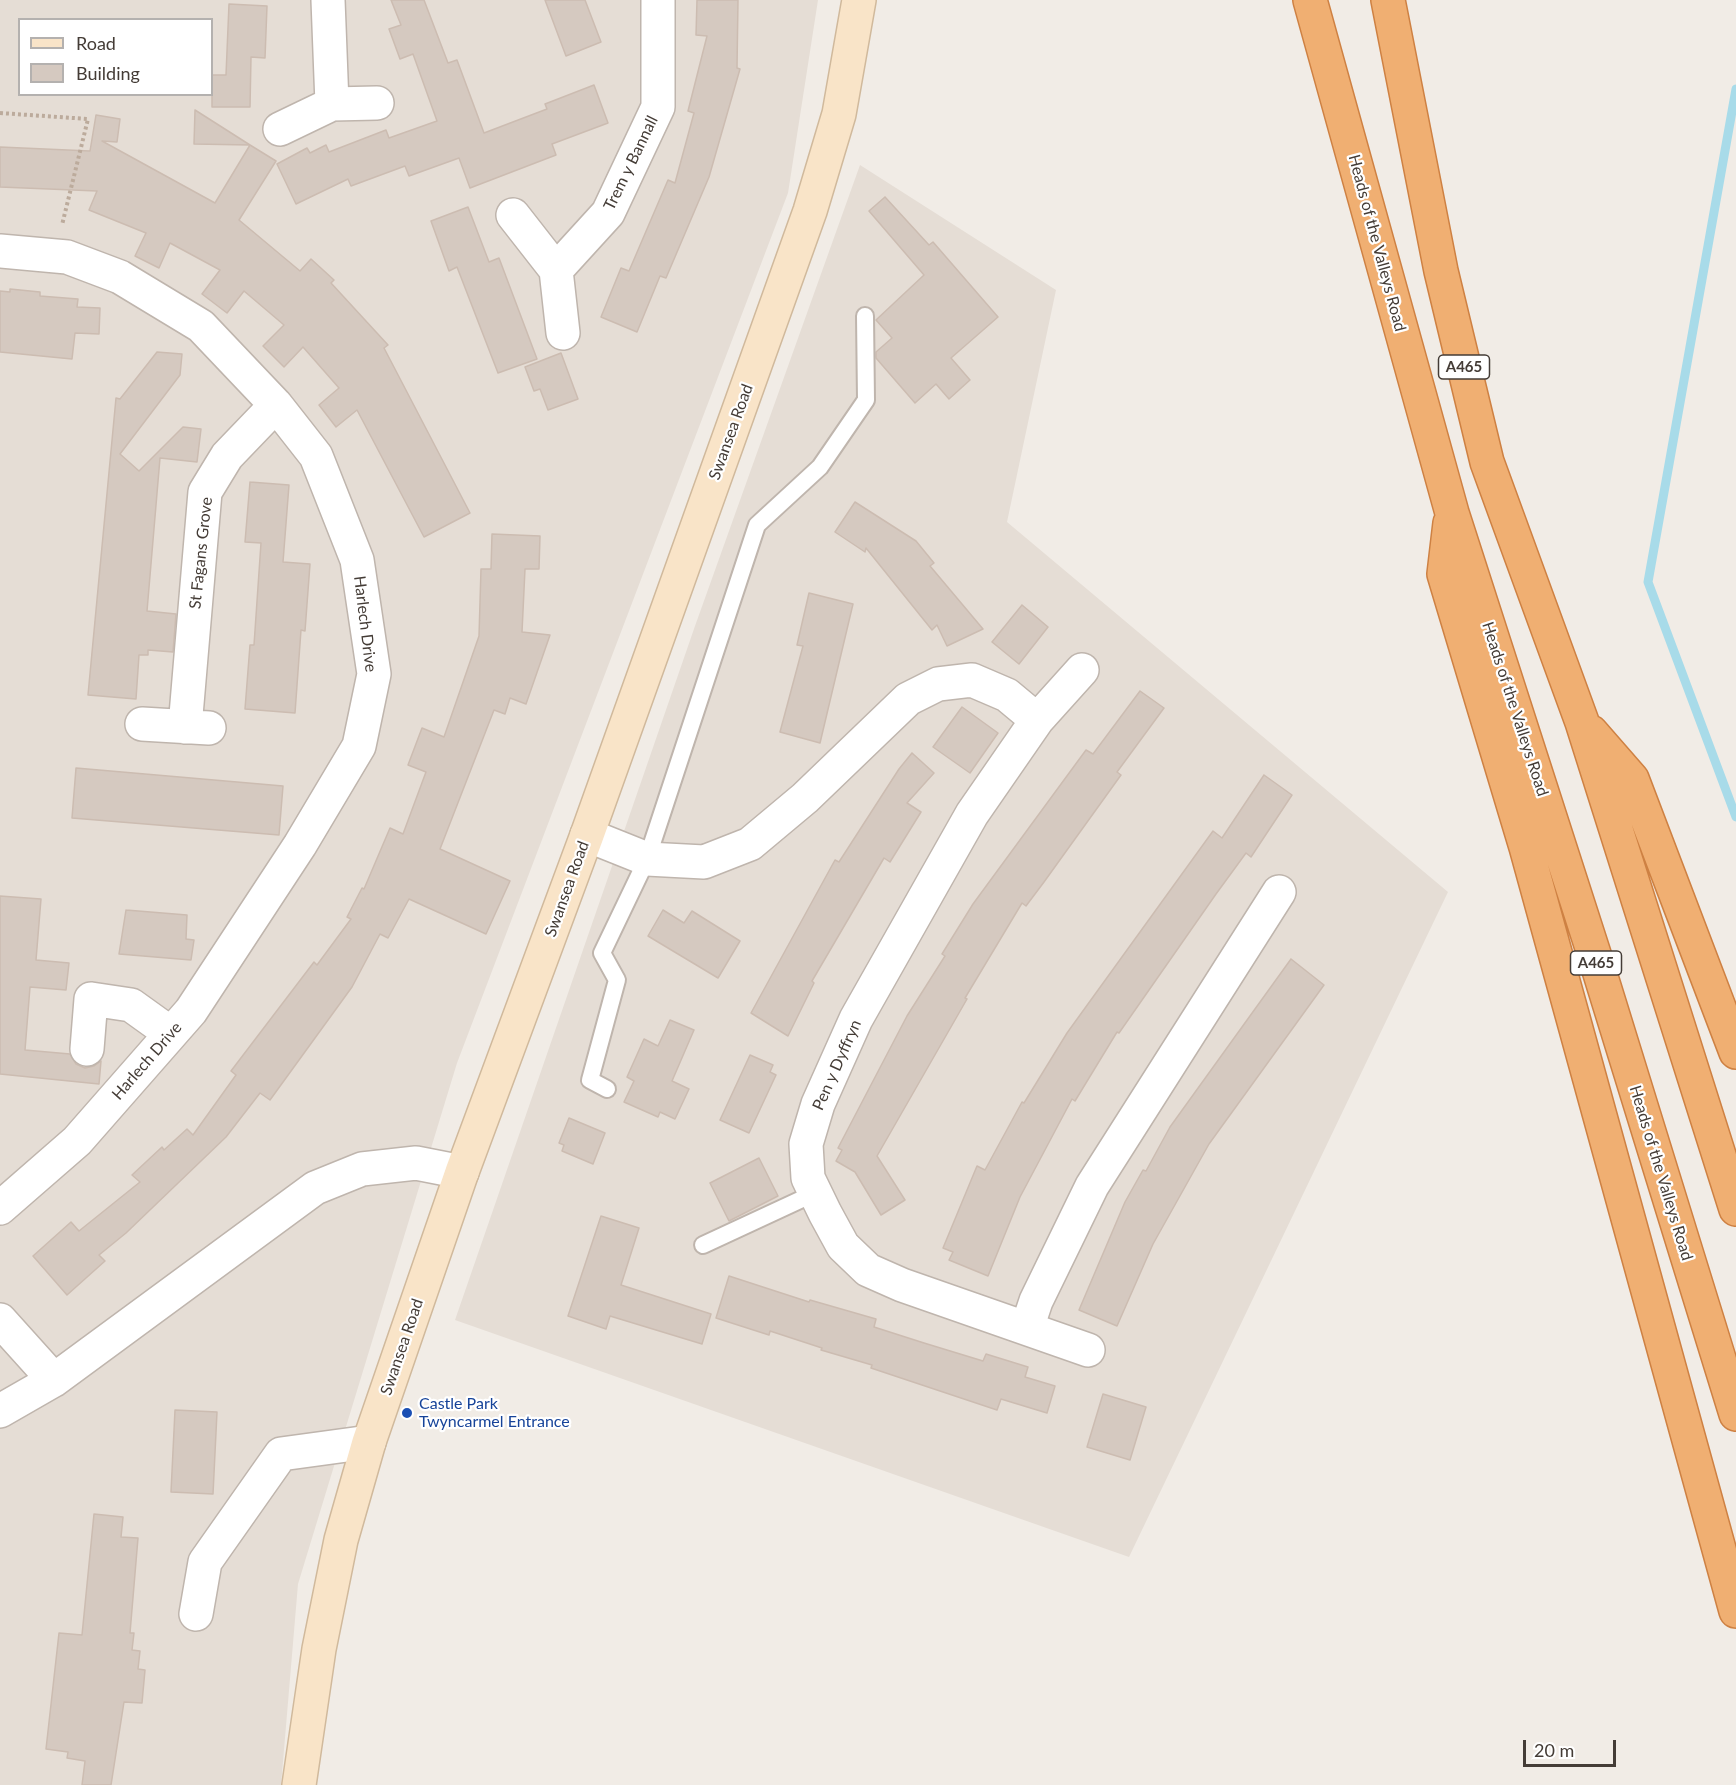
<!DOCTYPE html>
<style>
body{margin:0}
#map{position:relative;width:1736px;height:1785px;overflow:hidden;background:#f1ece6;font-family:Lato,sans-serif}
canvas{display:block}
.legend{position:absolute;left:18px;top:18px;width:195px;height:78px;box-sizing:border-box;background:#fff;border:2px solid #b4b1af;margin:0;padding:8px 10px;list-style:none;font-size:18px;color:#443c36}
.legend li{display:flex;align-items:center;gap:12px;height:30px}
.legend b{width:30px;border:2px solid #b4b1af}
.scale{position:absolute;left:1523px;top:1740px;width:93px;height:27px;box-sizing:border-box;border:3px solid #443c36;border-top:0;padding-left:8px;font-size:18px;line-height:21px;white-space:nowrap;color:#443c36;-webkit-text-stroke:4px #fff;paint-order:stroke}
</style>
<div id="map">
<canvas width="1736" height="1785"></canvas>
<ul class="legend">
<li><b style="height:8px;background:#f9e4c8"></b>Road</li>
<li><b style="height:16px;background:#d5c9c0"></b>Building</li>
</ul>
<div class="scale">20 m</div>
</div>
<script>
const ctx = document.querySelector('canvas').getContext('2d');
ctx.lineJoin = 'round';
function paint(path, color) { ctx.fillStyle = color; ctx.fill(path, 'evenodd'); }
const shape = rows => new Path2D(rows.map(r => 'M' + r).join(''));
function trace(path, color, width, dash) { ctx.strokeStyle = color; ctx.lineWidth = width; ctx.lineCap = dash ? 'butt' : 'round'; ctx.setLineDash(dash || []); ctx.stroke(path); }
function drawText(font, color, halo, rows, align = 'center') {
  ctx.font = font + ' Lato,sans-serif'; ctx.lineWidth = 4.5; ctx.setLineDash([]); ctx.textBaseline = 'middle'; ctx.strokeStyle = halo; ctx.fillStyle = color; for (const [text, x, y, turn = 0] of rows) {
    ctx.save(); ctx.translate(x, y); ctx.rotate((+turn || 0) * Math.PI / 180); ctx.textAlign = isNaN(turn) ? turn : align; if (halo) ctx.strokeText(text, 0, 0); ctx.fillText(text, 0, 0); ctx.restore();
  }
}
paint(shape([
 [0,0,818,0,788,193,457,1063,298,1584,281,1785,0,1785],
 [20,20,212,20,212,94,20,94],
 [860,165,1056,290,1007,522,1448,892,1129,1557,455,1320,695,626]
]), '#e5ddd5');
trace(shape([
 [1736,89,1648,582,1736,817]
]), '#a8dbe9', 9);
const building = shape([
 [391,0,424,0,448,63,457,60,484,133,547,109,545,104,594,85,608,123,552,144,556,155,470,188,459,158,409,176,405,166,351,186,348,179,296,204,277,164,307,148,310,153,326,145,329,152,386,130,389,138,437,121,413,54,400,59,389,29,401,25,391,0],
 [545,0,585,0,601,42,566,56,545,0],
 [697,0,738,0,737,68,740,69,709,177,666,278,660,276,637,332,601,317,621,268,629,271,668,180,675,183,694,113,688,111,707,36,696,35,697,0],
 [229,4,267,6,265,58,251,57,250,107,212,107,212,75,226,75,229,4],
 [195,110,250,145,194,144,195,110],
 [96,115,120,119,117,142,102,141,215,203,250,145,276,161,239,220,300,271,311,259,334,280,331,283,388,345,384,348,470,513,424,537,357,410,336,427,319,405,339,388,303,347,284,367,263,346,284,325,244,291,227,313,202,294,220,270,170,243,159,268,135,256,146,233,89,210,97,191,0,187,0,147,90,151,96,115],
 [885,197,929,245,933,242,998,317,951,358,970,380,949,399,936,384,915,403,876,358,876,352,892,338,876,320,924,275,869,211,885,197],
 [468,207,489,262,499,258,537,359,498,373,457,267,449,271,431,221,468,207],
 [10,289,40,292,40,296,78,299,77,307,100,308,99,334,75,333,72,359,0,352,0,291,10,292,10,289],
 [157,352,182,354,180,375,120,454,139,471,183,427,201,429,197,462,160,458,147,611,176,614,173,652,148,650,148,655,139,655,136,699,88,695,116,398,120,399,157,352],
 [561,353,578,399,548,410,540,389,534,391,525,367,561,353],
 [250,482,289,485,283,562,310,564,305,631,301,630,295,713,245,709,250,645,254,645,261,543,245,542,250,482],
 [855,502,916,541,934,563,930,566,983,629,947,646,937,625,932,630,866,548,865,552,835,532,855,502],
 [492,534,540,536,539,569,525,569,522,632,550,635,526,704,510,698,505,714,494,710,440,849,510,881,486,934,409,899,388,938,380,934,352,987,270,1100,260,1093,226,1137,126,1233,99,1255,105,1261,67,1295,33,1256,71,1222,79,1231,140,1182,132,1175,162,1147,164,1150,187,1129,193,1135,236,1075,231,1071,314,962,317,965,351,919,347,917,362,888,364,889,390,828,403,834,426,772,408,765,422,728,444,737,479,636,481,569,491,569,492,534],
 [809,593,853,604,820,743,780,732,803,646,797,645,809,593],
 [1022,605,1048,627,1019,664,992,642,1022,605],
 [1140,691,1164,708,1117,772,1121,775,1044,882,1026,906,1022,903,965,998,967,999,877,1156,905,1200,881,1215,855,1172,836,1161,842,1150,838,1148,907,1016,945,956,942,954,973,904,1086,750,1093,754,1140,691],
 [962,707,998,733,970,773,933,747,962,707],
 [912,753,934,773,907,803,921,812,890,862,884,858,812,981,814,983,788,1036,751,1013,835,860,839,862,899,769,912,753],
 [76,768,283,786,279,835,72,818,76,768],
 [1264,775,1292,795,1251,857,1246,853,1216,894,1119,1033,1117,1032,1075,1101,1072,1099,1020,1197,988,1276,949,1260,953,1252,943,1248,977,1166,985,1170,1022,1102,1024,1103,1067,1033,1213,831,1222,838,1264,775],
 [0,896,41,899,36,960,69,963,66,990,30,987,25,1050,70,1054,76,1064,85,1068,94,1066,101,1061,99,1084,0,1074,0,896],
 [126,910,187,915,186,939,194,940,191,960,119,954,126,910],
 [663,910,684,923,692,911,740,941,718,978,648,936,663,910],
 [1291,959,1324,985,1209,1144,1153,1244,1117,1326,1079,1310,1125,1202,1143,1170,1146,1171,1170,1127,1291,959],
 [670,1020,694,1030,672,1081,689,1089,675,1119,660,1112,658,1117,624,1102,634,1081,627,1077,644,1039,658,1046,670,1020],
 [750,1055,773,1065,770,1072,776,1075,749,1133,720,1120,750,1055],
 [569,1118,605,1133,593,1164,562,1151,564,1145,559,1143,569,1118],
 [759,1158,778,1196,729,1221,710,1183,759,1158],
 [601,1216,639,1228,621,1285,711,1314,702,1344,610,1316,606,1329,568,1316,601,1216],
 [729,1276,809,1302,810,1300,876,1319,874,1327,924,1343,983,1361,986,1354,1028,1367,1025,1377,1055,1386,1047,1413,1001,1399,997,1410,871,1368,872,1365,821,1350,822,1348,770,1331,769,1335,716,1318,729,1276],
 [1103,1394,1146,1407,1130,1460,1087,1447,1103,1394],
 [175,1410,217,1412,213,1494,171,1492,175,1410],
 [94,1514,123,1517,121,1537,138,1538,130,1633,134,1633,132,1650,140,1651,138,1669,145,1670,142,1703,124,1702,111,1785,82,1785,85,1761,67,1758,68,1752,46,1749,59,1633,82,1635,94,1514]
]);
paint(building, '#d5c9c0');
trace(building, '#ccbcb1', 1.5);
const lane = shape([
 [607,1089,590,1080,617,980,602,953,647,859,757,525,820,467,866,400,865,316],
 [703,1245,815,1193]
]);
const street = shape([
 [332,104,377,103],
 [280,129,332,104,328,0],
 [513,215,556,270,563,333],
 [0,251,67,257,120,277,201,326,276,405,316,456,357,560,374,674,359,746,300,845,191,1011,77,1141,0,1208],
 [556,270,608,213,658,107,658,0],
 [1082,670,1037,720,972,814,856,1019,818,1104,806,1144,808,1178,825,1213,843,1246,868,1270,902,1285,1088,1350],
 [142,724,209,728],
 [185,727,205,492,227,456,276,405],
 [587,835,647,859,704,862,750,844,805,798,908,699,938,684,972,680,1007,695,1037,720],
 [87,1049,91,999,131,1005,170,1033],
 [0,1320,54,1380],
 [1027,1328,1036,1301,1092,1186,1279,892],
 [0,1411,54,1380,315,1188,362,1169,416,1163,462,1172],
 [196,1614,205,1562,281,1454,369,1442]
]);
const secondary = shape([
 [299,1785,319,1649,341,1540,369,1442,462,1172,587,835,810,211,839,114,859,0]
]);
const highway = shape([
 [1310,0,1452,513,1594,954,1736,1414],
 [1388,0,1441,271,1487,462,1582,722,1736,1209],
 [1450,523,1444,574,1526,847,1736,1611],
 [1591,732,1632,779,1736,1052]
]);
trace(lane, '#bfb5ad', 20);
trace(street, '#bfb5ad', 36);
trace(secondary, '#d0b99c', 36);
trace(highway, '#ce8143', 36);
trace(shape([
 [0,113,88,119,62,225]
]), '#bcab9c', 4, [3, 3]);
trace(lane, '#fff', 16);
trace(street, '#fff', 33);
trace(secondary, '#f9e4c8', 33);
trace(highway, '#f0af72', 33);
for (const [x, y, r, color] of [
 [407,1413,6,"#1a4fb4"]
]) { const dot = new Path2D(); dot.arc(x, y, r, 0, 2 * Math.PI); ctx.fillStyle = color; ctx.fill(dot); trace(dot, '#fff', 2); }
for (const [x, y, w] of [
 [1464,367,51],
 [1596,963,51]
]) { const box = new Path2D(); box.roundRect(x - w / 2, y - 12, w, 24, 4.5); ctx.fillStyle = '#fff'; ctx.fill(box); trace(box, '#443c36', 1.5); }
drawText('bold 15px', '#443c36', null, [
 ["A465",1464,367],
 ["A465",1596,963]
]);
drawText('16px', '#443c36', '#fff', [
 ["Trem y Bannall",631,163,-64],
 ["Heads of the Valleys Road",1377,243,75],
 ["Swansea Road",731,432,-70],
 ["St Fagans Grove",201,553,-84],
 ["Harlech Drive",365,624,83],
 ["Heads of the Valleys Road",1515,709,72],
 ["Swansea Road",567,889,-70],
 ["Harlech Drive",147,1061,-49],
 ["Pen y Dyffryn",837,1065,-66],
 ["Heads of the Valleys Road",1661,1173,73],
 ["Swansea Road",402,1347,-71]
]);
drawText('16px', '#164399', '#fff', [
 ["Castle Park",419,1404],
 ["Twyncarmel Entrance",419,1422]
], 'left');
</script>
